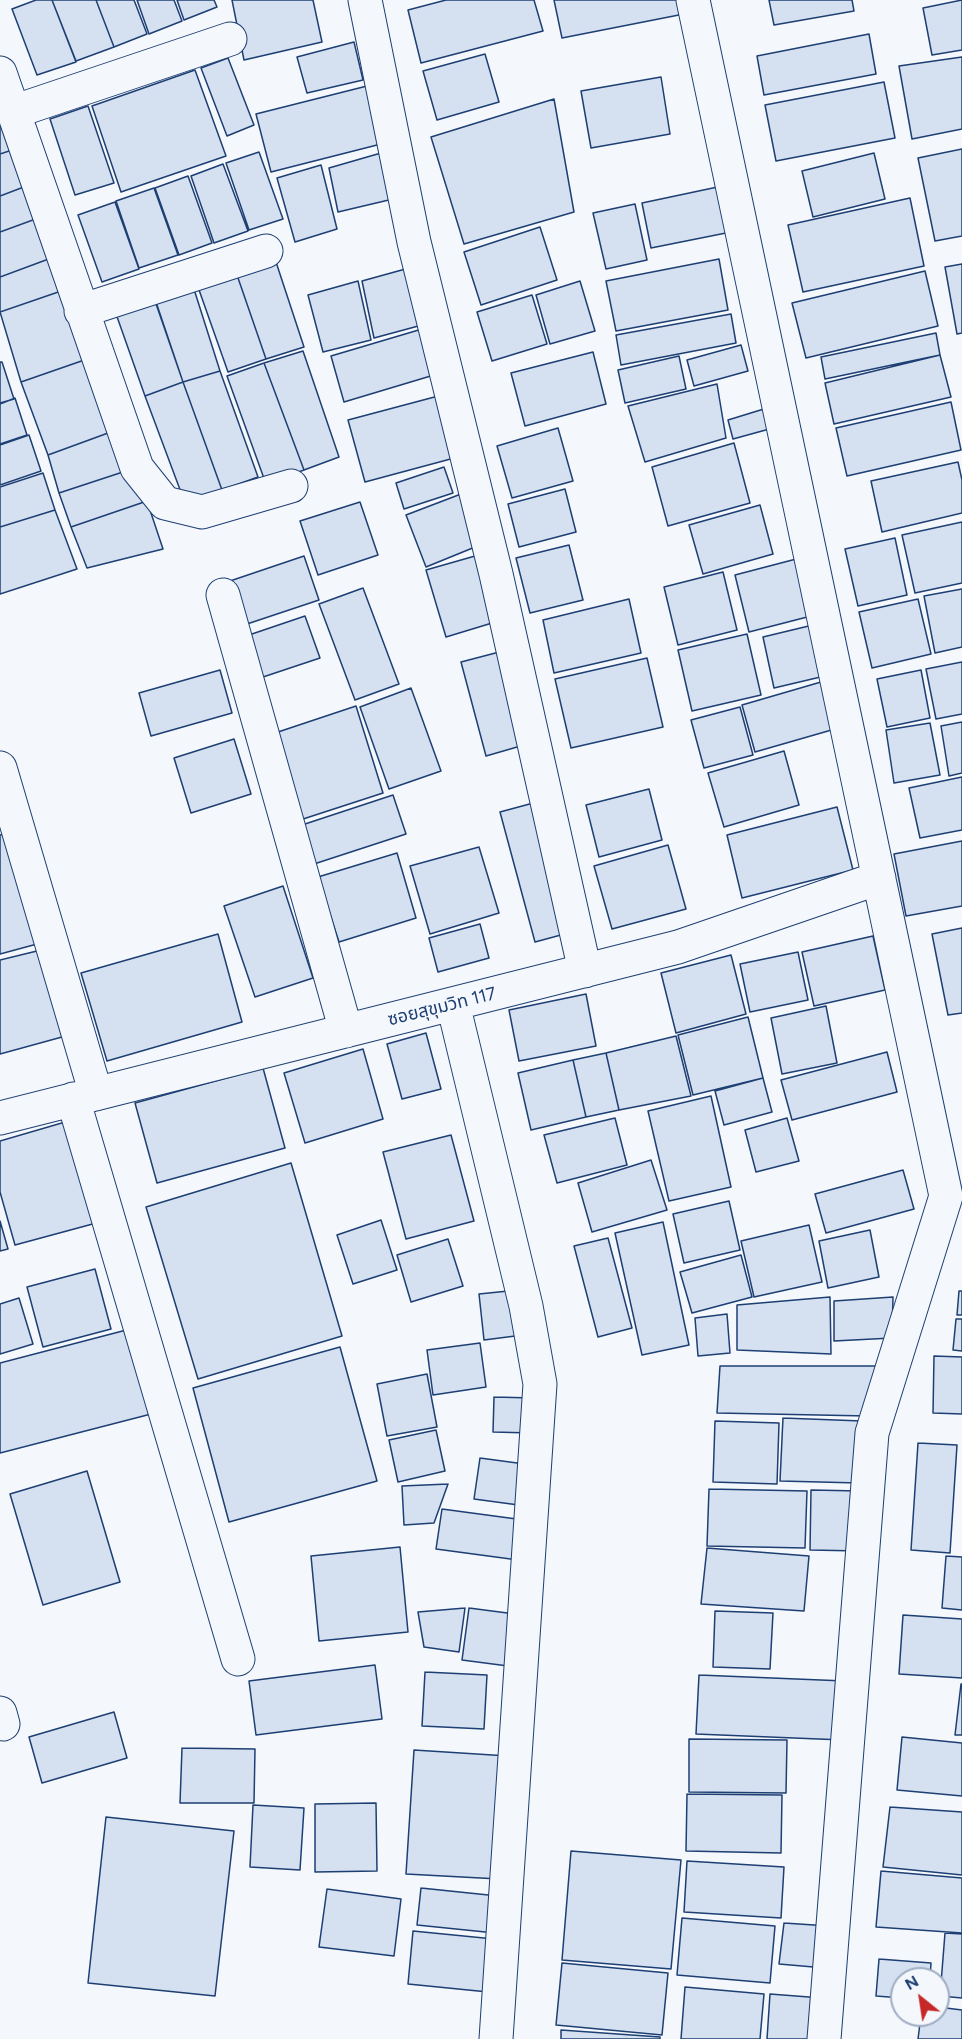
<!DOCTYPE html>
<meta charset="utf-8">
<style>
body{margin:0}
#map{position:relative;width:962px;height:2039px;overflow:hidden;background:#f4f7fb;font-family:Figtree,sans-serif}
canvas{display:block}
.north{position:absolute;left:890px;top:1967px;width:60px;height:60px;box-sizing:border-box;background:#f4f7fb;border:2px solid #9eadc5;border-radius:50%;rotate:330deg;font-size:16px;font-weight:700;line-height:24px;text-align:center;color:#1d3f73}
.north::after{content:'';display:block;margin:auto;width:21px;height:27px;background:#c62828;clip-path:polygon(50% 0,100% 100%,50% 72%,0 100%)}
</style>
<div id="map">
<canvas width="962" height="2039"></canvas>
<div class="north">N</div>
</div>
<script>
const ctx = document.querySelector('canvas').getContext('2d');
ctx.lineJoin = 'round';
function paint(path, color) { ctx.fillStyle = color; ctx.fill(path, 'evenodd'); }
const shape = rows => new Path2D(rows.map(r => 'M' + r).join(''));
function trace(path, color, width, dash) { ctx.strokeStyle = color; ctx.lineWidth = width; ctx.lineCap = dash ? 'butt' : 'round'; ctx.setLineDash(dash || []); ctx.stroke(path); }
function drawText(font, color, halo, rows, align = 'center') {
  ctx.font = font + ' Figtree,"Noto Sans Thai",sans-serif'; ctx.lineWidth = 4.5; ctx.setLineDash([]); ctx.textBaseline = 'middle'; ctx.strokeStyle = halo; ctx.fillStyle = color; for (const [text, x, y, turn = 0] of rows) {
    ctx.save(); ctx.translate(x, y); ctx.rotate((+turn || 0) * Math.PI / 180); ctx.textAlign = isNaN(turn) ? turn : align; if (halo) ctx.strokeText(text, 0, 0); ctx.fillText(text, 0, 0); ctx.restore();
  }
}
const building = shape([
 [36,0,52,0,76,62,37,75,12,9,36,0],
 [52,0,96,0,114,47,76,61,52,0],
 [96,0,134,0,147,34,114,47,96,0],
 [137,0,174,0,182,21,149,34,137,0],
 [177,0,214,0,217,7,184,20,177,0],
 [232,0,313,0,322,42,244,60,232,0],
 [446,0,534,0,543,31,421,63,408,10,446,0],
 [554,0,687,0,689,13,562,38,554,0],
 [769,0,852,0,854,11,774,25,769,0],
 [962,0,962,50,932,55,923,8,962,0],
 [869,34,876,74,764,95,757,56,869,34],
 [354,42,363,80,307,93,297,57,354,42],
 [485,54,499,102,437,120,423,71,485,54],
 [962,57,962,129,912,139,899,66,962,57],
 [228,58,254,125,227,136,201,68,228,58],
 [195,70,226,156,121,192,92,106,195,70],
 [661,77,670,134,591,148,581,91,661,77],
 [884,82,895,138,776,161,765,105,884,82],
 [367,86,381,144,271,172,256,114,367,86],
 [554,99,574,212,464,244,431,137,554,99],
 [88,106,114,183,75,195,50,119,88,106],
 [0,117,18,148,0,154,0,117],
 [18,148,29,185,0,196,0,154,18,148],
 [962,149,962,236,935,241,918,158,962,149],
 [259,152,283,219,249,230,226,163,259,152],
 [381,153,393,199,338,212,329,168,381,153],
 [874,153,885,199,813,217,802,171,874,153],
 [223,164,248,231,214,243,191,176,223,164],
 [321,165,337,229,295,242,277,178,321,165],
 [188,176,212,243,179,255,155,188,188,176],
 [29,185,41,217,0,232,0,196,29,185],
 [727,185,736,231,651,248,642,203,727,185],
 [154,188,178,255,139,268,116,201,154,188],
 [910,198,924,266,803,292,788,225,910,198],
 [115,202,139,269,102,282,78,215,115,202],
 [635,204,647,260,606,269,593,213,635,204],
 [41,217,54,257,0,277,0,232,41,217],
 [540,227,557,280,481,305,464,252,540,227],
 [54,257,67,289,0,312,0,277,54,257],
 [719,259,728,310,616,331,606,281,719,259],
 [276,262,304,347,266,359,237,275,276,262],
 [962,264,962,333,957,334,945,267,962,264],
 [409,268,422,325,374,338,362,281,409,268],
 [925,271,938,326,806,358,792,303,925,271],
 [237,275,266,359,228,372,198,287,237,275],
 [358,281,371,340,323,352,308,295,358,281],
 [580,281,595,331,550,344,536,295,580,281],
 [193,286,220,371,183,382,155,299,193,286],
 [67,289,93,357,21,382,0,312,67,289],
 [532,295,547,344,492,361,477,312,532,295],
 [154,298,183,382,145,396,115,311,154,298],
 [731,314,736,343,621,365,616,335,731,314],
 [422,329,434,375,344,402,331,356,422,329],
 [936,333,940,355,825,379,821,357,936,333],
 [741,345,748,371,694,386,687,360,741,345],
 [303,351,339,457,304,470,264,363,303,351],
 [593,352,606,404,525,426,511,373,593,352],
 [940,355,951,397,834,424,825,383,940,355],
 [679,356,686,389,625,403,618,370,679,356],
 [93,357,119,429,48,455,21,382,93,357],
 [0,362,2,362,14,399,0,403,0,362],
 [264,363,304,470,266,484,227,376,264,363],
 [220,371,258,477,222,490,183,382,220,371],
 [183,382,222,490,185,503,145,396,183,382],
 [717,384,726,438,645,462,628,406,717,384],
 [442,395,458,457,365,482,348,420,442,395],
 [15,398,27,435,0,444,0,404,15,398],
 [951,402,961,450,847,476,836,428,951,402],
 [767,408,773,428,733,439,728,420,767,408],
 [558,428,573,481,512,498,497,446,558,428],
 [119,429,132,469,59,493,48,455,119,429],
 [29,435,41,471,0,485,0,445,29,435],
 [734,443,750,503,668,526,652,467,734,443],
 [958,462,962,480,962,513,882,532,871,481,958,462],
 [444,467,453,493,404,509,396,483,444,467],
 [132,469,147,501,71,527,59,493,132,469],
 [43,473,55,510,0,527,0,487,43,473],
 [565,489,576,532,519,547,508,504,565,489],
 [461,494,480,545,426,567,406,515,461,494],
 [147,501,163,549,87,568,71,527,147,501],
 [360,502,378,555,318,575,300,521,360,502],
 [760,505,773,554,703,574,689,525,760,505],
 [55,510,77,569,0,594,0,527,55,510],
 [962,522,962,583,915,593,902,535,962,522],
 [895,538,907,595,858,606,845,549,895,538],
 [569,545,583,600,530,613,516,558,569,545],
 [482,554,502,620,446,637,426,570,482,554],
 [304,556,319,600,241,626,227,582,304,556],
 [800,558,815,615,749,632,735,575,800,558],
 [723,572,737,630,678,645,664,587,723,572],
 [363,588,399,684,355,700,319,604,363,588],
 [962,589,962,647,935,653,924,596,962,589],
 [629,599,641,653,554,673,543,620,629,599],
 [918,599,931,654,872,668,859,612,918,599],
 [305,616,320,658,263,677,249,635,305,616],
 [817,624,829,675,774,688,763,637,817,624],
 [747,634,761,695,692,711,678,650,747,634],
 [507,650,531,743,486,756,461,662,507,650],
 [647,658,663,727,571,748,555,679,647,658],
 [962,662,962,714,936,719,926,669,962,662],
 [220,670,232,713,151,736,139,693,220,670],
 [921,670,930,718,887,727,877,679,921,670],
 [821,682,835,729,755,752,742,705,821,682],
 [411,688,441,771,389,789,360,707,411,688],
 [356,706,383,793,300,820,272,734,356,706],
 [740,707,753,755,704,768,691,720,740,707],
 [962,722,962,773,949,776,941,726,962,722],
 [930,723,940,775,894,783,886,730,930,723],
 [234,739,251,794,191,813,174,758,234,739],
 [784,751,799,805,724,827,708,773,784,751],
 [962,777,962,830,920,838,909,788,962,777],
 [649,789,662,840,599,857,586,805,649,789],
 [393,795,406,834,314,864,302,825,393,795],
 [537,802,572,932,535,942,500,812,537,802],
 [837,807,853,870,742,898,727,835,837,807],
 [7,833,37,944,0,954,0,835,7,833],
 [962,841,962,906,906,916,894,854,962,841],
 [668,845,686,909,612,929,594,866,668,845],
 [479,847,499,913,430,934,410,866,479,847],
 [397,853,416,918,339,942,318,877,397,853],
 [283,886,313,978,255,997,224,906,283,886],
 [480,924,489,958,438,972,429,938,480,924],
 [962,928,962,1013,948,1015,932,934,962,928],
 [218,934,242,1022,107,1061,81,973,218,934],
 [873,936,885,990,814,1006,802,952,873,936],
 [41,950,62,1037,0,1054,0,960,41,950],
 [798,952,808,1000,750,1012,740,964,798,952],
 [731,955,746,1014,676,1033,661,973,731,955],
 [586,994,596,1046,519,1061,509,1010,586,994],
 [826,1006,837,1063,782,1074,771,1018,826,1006],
 [748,1017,763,1078,693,1095,678,1035,748,1017],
 [426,1033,441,1089,402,1099,387,1044,426,1033],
 [676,1036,691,1096,619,1110,606,1053,676,1036],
 [363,1049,383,1119,305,1143,284,1073,363,1049],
 [887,1052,897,1092,792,1120,781,1080,887,1052],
 [606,1053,619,1110,586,1117,573,1060,606,1053],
 [573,1060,586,1117,531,1130,518,1073,573,1060],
 [263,1068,285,1148,157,1183,135,1103,263,1068],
 [763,1078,772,1112,724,1125,715,1091,763,1078],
 [711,1096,731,1187,669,1201,648,1111,711,1096],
 [615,1118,627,1165,557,1183,544,1135,615,1118],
 [787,1118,799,1161,756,1172,745,1130,787,1118],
 [72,1120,100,1222,15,1245,0,1192,0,1141,72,1120],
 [451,1135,474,1221,406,1239,383,1152,451,1135],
 [651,1160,667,1210,592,1232,578,1183,651,1160],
 [291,1163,342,1336,198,1379,146,1207,291,1163],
 [903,1170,914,1209,826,1233,815,1194,903,1170],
 [729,1201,740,1250,684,1263,673,1214,729,1201],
 [381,1220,397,1270,353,1284,337,1235,381,1220],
 [0,1221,8,1249,0,1251,0,1221],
 [663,1222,689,1345,642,1355,615,1233,663,1222],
 [809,1225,822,1282,754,1297,741,1241,809,1225],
 [870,1230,879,1277,828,1288,819,1241,870,1230],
 [608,1238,632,1328,598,1337,574,1246,608,1238],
 [448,1239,463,1286,411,1302,397,1255,448,1239],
 [741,1255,752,1297,692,1313,680,1272,741,1255],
 [95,1269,111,1329,43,1347,27,1287,95,1269],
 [518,1290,523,1335,484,1340,479,1294,518,1290],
 [959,1291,962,1291,962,1315,957,1315,959,1291],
 [830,1297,831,1354,737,1350,737,1305,830,1297],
 [893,1297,892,1338,834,1341,834,1301,893,1297],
 [19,1298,33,1344,0,1354,0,1304,19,1298],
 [727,1314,730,1353,698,1356,695,1318,727,1314],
 [956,1319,962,1319,962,1351,953,1350,956,1319],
 [134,1328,155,1413,0,1453,0,1363,134,1328],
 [480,1343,486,1387,433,1395,427,1350,480,1343],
 [340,1347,377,1481,229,1522,193,1388,340,1347],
 [934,1356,962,1357,962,1414,933,1413,934,1356],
 [720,1366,881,1366,868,1416,717,1413,720,1366],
 [427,1374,437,1427,387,1436,377,1384,427,1374],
 [494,1397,533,1398,531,1433,493,1432,494,1397],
 [783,1418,862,1421,859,1483,780,1481,783,1418],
 [715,1421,779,1423,777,1484,713,1482,715,1421],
 [436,1430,445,1471,398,1482,389,1440,436,1430],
 [918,1443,957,1445,950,1553,911,1550,918,1443],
 [480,1458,532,1465,526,1506,474,1499,480,1458],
 [87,1471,120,1582,43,1605,10,1494,87,1471],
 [448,1484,434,1523,404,1525,402,1486,448,1484],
 [709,1489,807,1491,805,1548,707,1546,709,1489],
 [811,1490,860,1491,860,1551,810,1550,811,1490],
 [442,1509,524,1520,518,1560,436,1549,442,1509],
 [400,1547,408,1632,319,1641,311,1556,400,1547],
 [707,1548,809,1556,804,1611,701,1604,707,1548],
 [946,1556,962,1557,962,1610,942,1608,946,1556],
 [465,1608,459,1652,424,1647,418,1612,465,1608],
 [469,1608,515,1614,508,1666,462,1660,469,1608],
 [715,1611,773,1613,770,1669,713,1667,715,1611],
 [903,1615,962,1619,962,1678,899,1674,903,1615],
 [375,1665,382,1719,256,1735,249,1681,375,1665],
 [425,1672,487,1675,484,1729,422,1726,425,1672],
 [699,1675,845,1681,843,1740,696,1734,699,1675],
 [961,1684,962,1684,962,1735,955,1735,961,1684],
 [114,1712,127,1758,42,1783,29,1737,114,1712],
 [902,1737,962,1743,962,1796,897,1790,902,1737],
 [689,1739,787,1740,786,1793,689,1792,689,1739],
 [182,1748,255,1749,254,1803,180,1803,182,1748],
 [414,1750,508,1756,499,1879,406,1874,414,1750],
 [687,1794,782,1795,781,1853,686,1851,687,1794],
 [376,1803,377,1871,315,1872,315,1804,376,1803],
 [253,1805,304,1808,300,1870,250,1867,253,1805],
 [890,1807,962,1812,962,1875,883,1867,890,1807],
 [106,1817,234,1831,215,1996,88,1983,106,1817],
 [571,1851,681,1860,671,1969,562,1960,571,1851],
 [687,1861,784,1867,781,1918,684,1912,687,1861],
 [881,1871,962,1878,962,1933,876,1927,881,1871],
 [421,1888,498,1896,495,1933,417,1925,421,1888],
 [327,1889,401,1899,394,1956,319,1947,327,1889],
 [682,1918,775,1926,770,1983,677,1975,682,1918],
 [784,1923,829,1926,825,1968,779,1964,784,1923],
 [413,1931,494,1939,488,1992,408,1984,413,1931],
 [945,1933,962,1934,962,1998,940,1996,945,1933],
 [879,1959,931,1963,930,1979,902,1979,902,1998,876,1996,879,1959],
 [562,1963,668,1973,662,2035,556,2025,562,1963],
 [685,1987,764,1994,760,2039,681,2039,685,1987],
 [770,1994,822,1998,819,2039,767,2039,770,1994],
 [938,2007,962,2010,962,2039,918,2039,921,2015,938,2015,938,2007],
 [561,2030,660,2037,660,2039,561,2039,561,2030]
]);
paint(building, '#d5e0f0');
trace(building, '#1d3f73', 1.5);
const minor = shape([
 [365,0,414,242,496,574,585,971],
 [693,0,946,1196,872,1433,824,2039],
 [0,73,137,468,165,503,202,512,291,486],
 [13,112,230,39],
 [81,311,266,251],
 [223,595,346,1031],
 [0,768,96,1094],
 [453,1004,526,1306,540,1384,496,2039],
 [73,1099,238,1659],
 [0,1118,678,947,879,878],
 [0,1713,3,1724]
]);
trace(minor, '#1d3f73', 35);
trace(minor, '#f4f7fb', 33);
drawText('18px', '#1d3f73', '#f4f7fb', [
 ["ซอยสุขุมวิท 117",442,1007,-14]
]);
</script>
